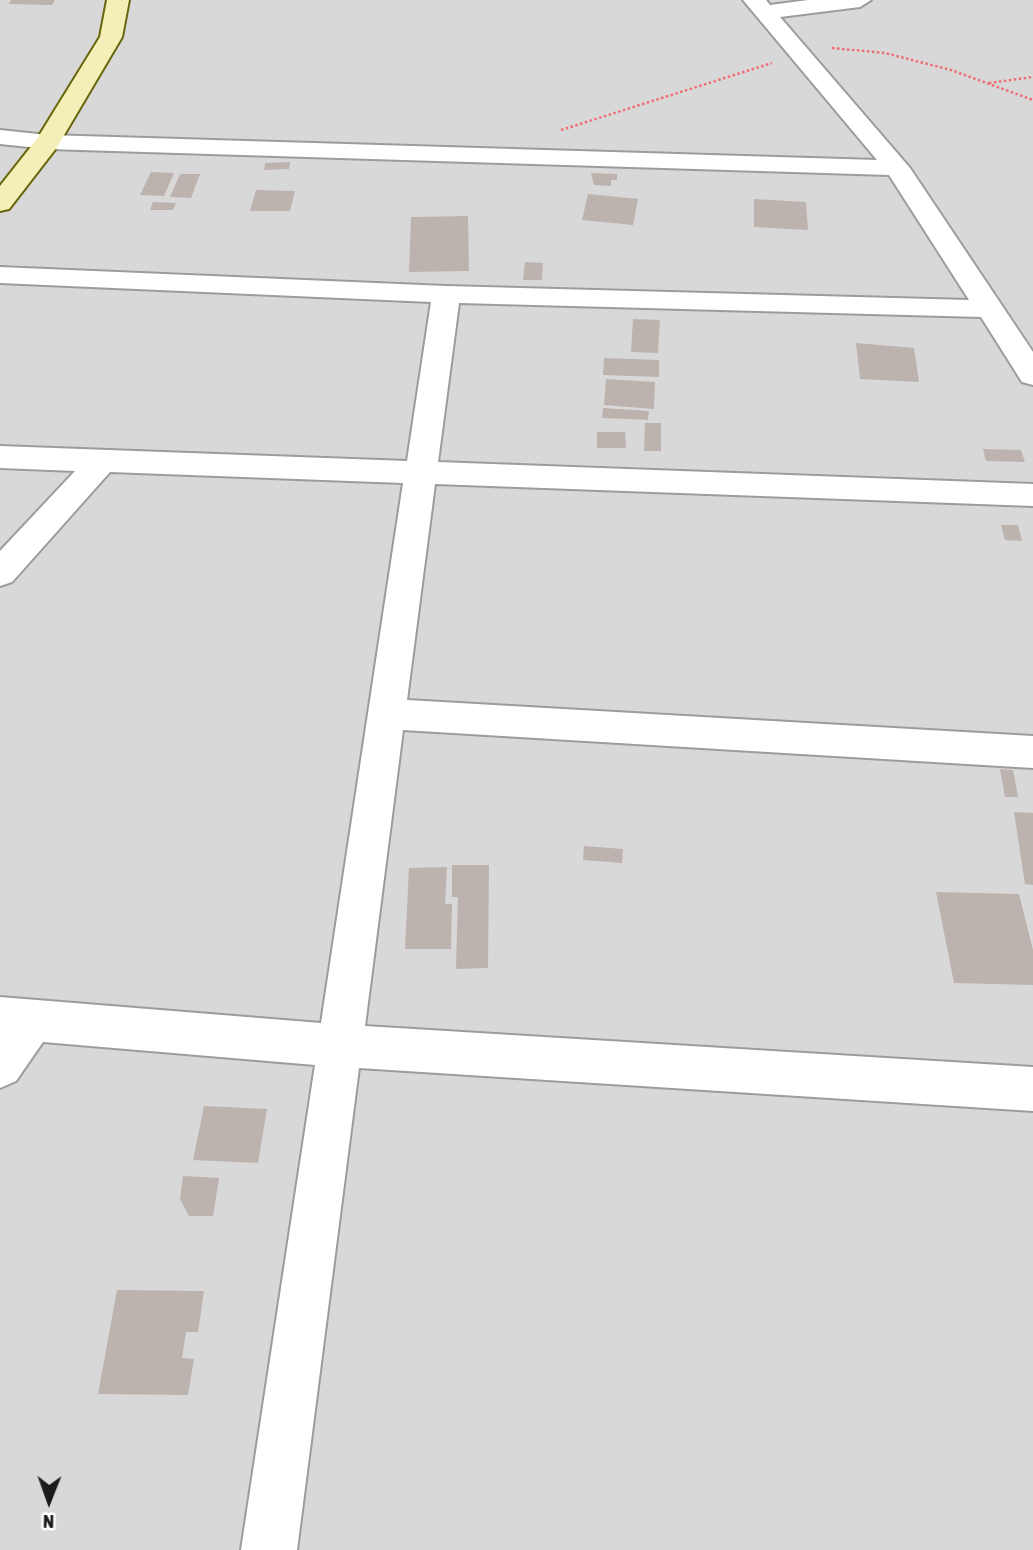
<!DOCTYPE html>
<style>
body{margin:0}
#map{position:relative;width:1033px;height:1550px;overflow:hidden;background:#ece7e1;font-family:"Asap Condensed",sans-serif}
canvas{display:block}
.north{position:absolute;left:14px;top:1466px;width:70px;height:70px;-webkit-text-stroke:5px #fff;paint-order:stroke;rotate:181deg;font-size:19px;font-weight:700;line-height:28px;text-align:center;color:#1b1b1b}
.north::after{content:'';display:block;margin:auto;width:24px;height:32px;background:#1b1b1b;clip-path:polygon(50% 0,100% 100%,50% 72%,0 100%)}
</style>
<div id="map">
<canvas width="1033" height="1550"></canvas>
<div class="north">N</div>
</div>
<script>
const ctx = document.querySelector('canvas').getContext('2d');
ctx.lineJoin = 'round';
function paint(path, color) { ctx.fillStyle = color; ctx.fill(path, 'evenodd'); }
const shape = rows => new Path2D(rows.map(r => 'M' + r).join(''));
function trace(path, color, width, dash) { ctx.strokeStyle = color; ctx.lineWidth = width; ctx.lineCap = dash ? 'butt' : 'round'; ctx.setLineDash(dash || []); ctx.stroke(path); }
paint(shape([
 [0,0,1033,0,1033,1550,0,1550]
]), '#d9d8d8');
paint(shape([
 [11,0,55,0,52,5,9,4],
 [290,162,289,169,264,170,265,163],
 [151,172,174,173,164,196,140,195],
 [591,173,617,174,617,180,611,180,611,186,594,185],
 [180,174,200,174,191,198,170,197],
 [256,190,295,191,290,211,250,211],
 [588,194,638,199,633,225,582,220],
 [754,199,806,202,808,230,754,227],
 [153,202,176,203,173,210,150,210],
 [468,216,469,271,409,272,411,217],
 [525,262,543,263,542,280,523,280],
 [633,319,660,320,658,353,631,352],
 [856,343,914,348,919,382,860,379],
 [604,358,659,360,659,377,603,375],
 [606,379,655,382,654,409,604,405],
 [603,408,649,411,648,420,602,418],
 [645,423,661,423,661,451,644,451],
 [597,432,625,432,626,448,597,448],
 [983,449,1021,450,1025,462,986,461],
 [1001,525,1018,525,1022,541,1005,540],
 [1000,769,1013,770,1018,797,1005,797],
 [1014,812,1033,813,1033,885,1025,884],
 [584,846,623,849,622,863,583,860],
 [452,865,489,865,488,968,456,969,458,897,452,897],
 [447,867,445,904,452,904,451,949,405,949,409,868],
 [936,892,1019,894,1033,950,1033,985,954,983],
 [204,1106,267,1109,258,1163,193,1160],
 [183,1176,219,1178,213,1216,189,1216,180,1199],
 [117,1290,204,1291,198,1332,186,1332,182,1358,194,1359,188,1395,98,1394]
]), '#bcb2ae');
const street = shape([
 [743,0,766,0,770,5,808,0,871,0,860,7,780,17,910,168,1033,352,1033,385,1022,382,981,317,459,303,438,462,1033,484,1033,506,435,484,407,700,1033,736,1033,768,403,730,365,1026,1033,1067,1033,1111,359,1068,297,1550,241,1550,315,1065,43,1042,16,1081,0,1088,0,997,321,1023,403,483,110,472,12,582,0,586,0,551,75,471,0,468,0,446,407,461,431,302,0,283,0,267,446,286,969,300,889,175,48,149,0,144,0,130,48,135,877,160,743,0]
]);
const secondary = shape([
 [107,0,129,0,122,37,57,147,9,209,0,211,0,186,37,139,100,37,107,0]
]);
trace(street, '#9c9c9c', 4);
trace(secondary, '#68660c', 4);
trace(shape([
 [832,48,885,53,951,70,1033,100],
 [989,83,1033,77],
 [561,130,772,63]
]), '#f06e72', 2.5, [2.5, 2.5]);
paint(street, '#fff');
paint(secondary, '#f4efb7');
</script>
